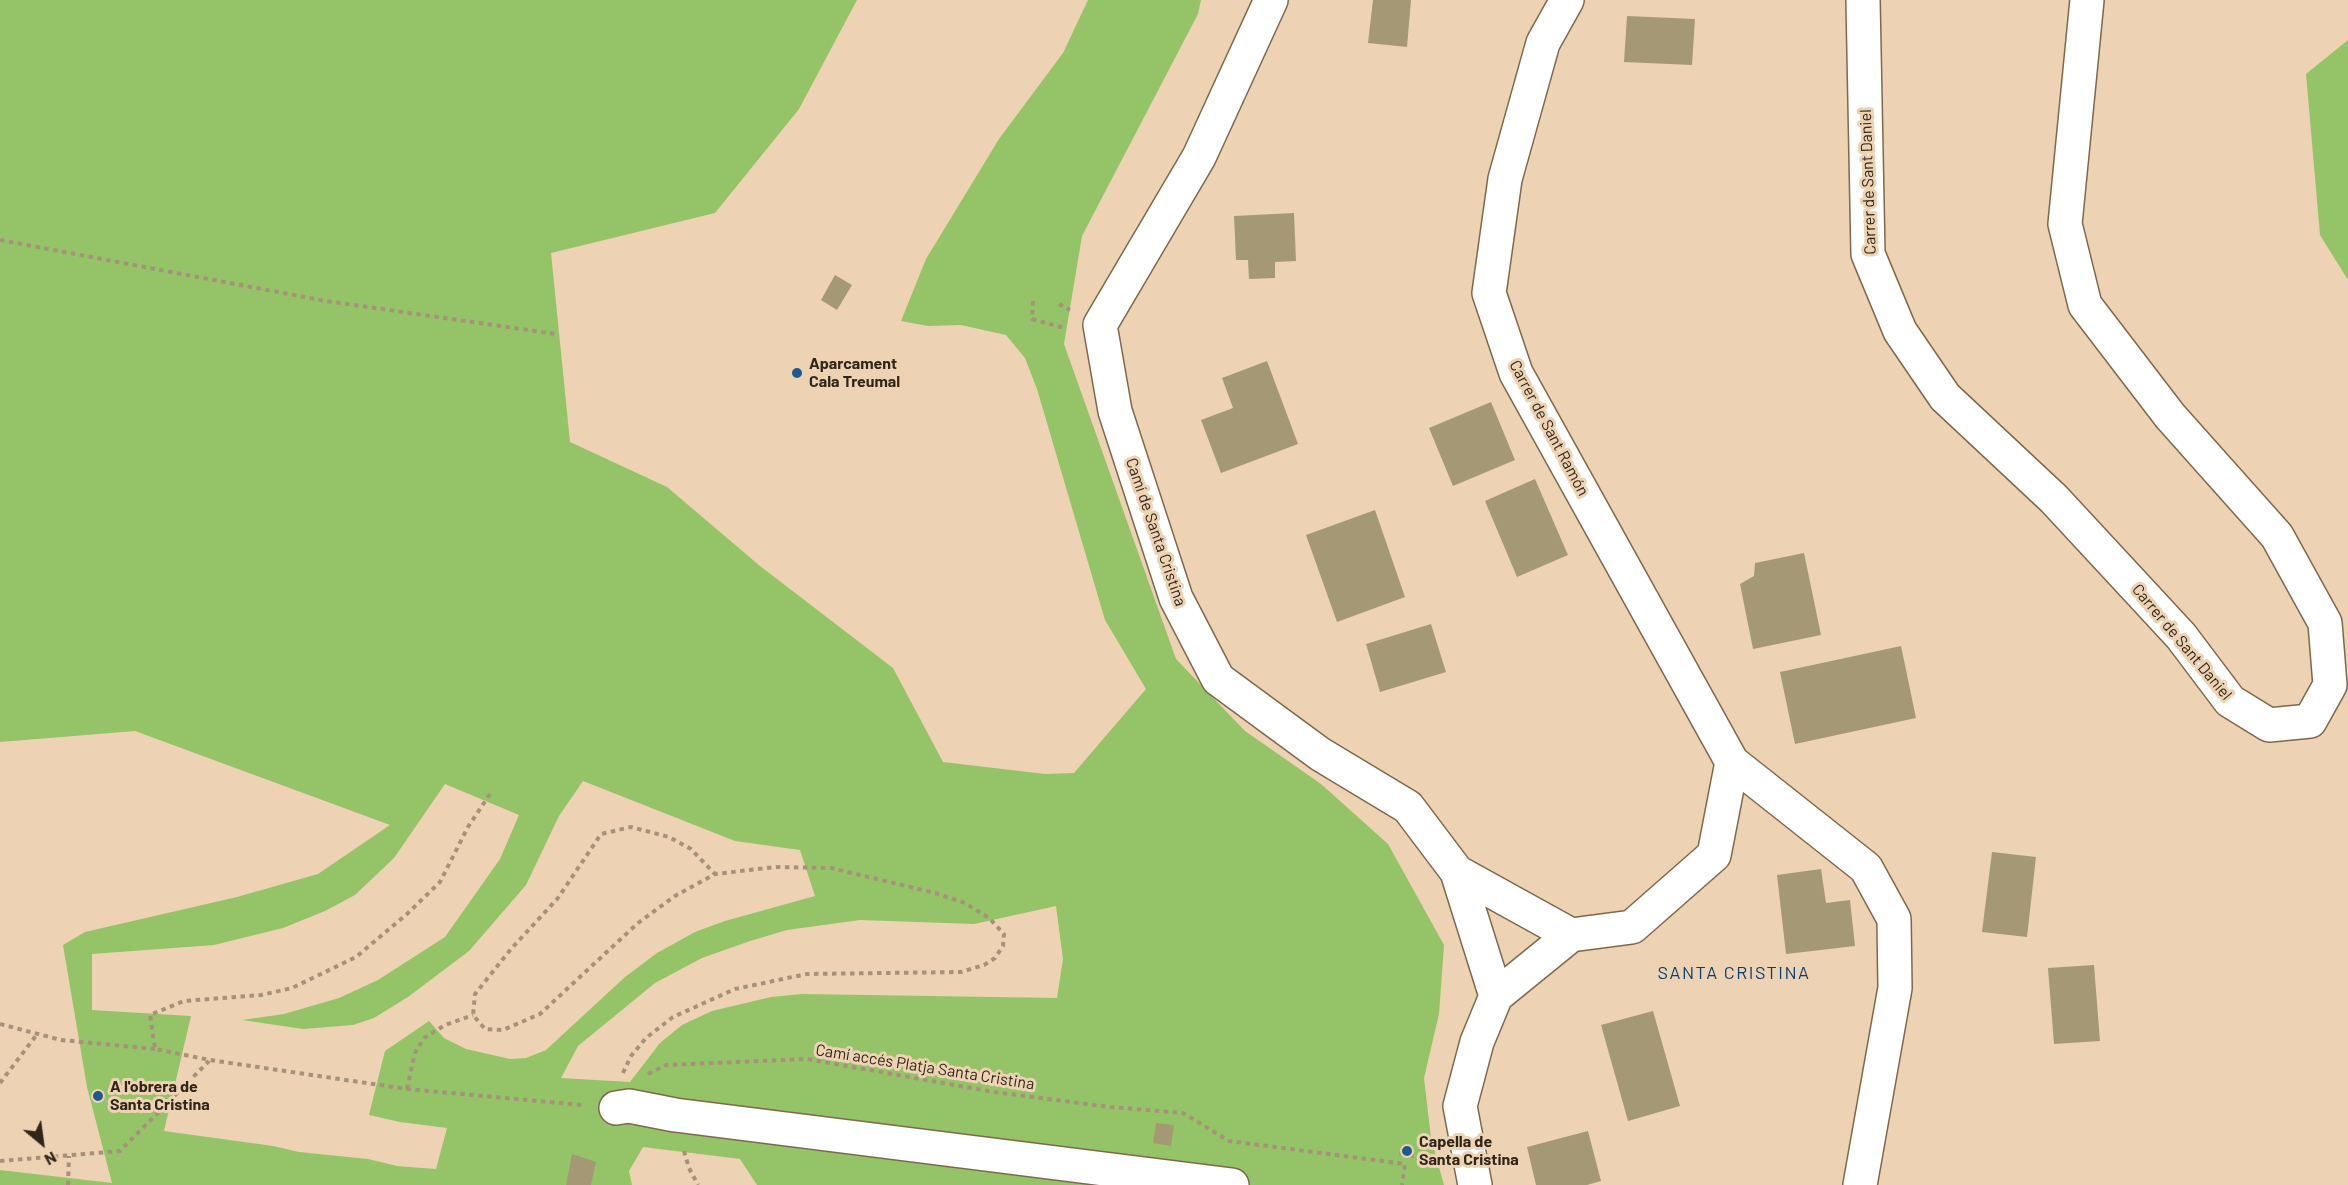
<!DOCTYPE html>
<meta charset="utf-8">
<style>
body{margin:0}
#map{position:relative;width:2348px;height:1185px;overflow:hidden;background:#edd2b3;font-family:Barlow,sans-serif}
canvas{display:block}
.north{position:absolute;left:12px;top:1113px;width:60px;height:60px;-webkit-text-stroke:4px #edd2b3;paint-order:stroke;rotate:151deg;font-size:16px;font-weight:700;line-height:24px;text-align:center;color:#2f2519}
.north::after{content:'';display:block;margin:auto;width:21px;height:27px;background:#2f2519;clip-path:polygon(50% 0,100% 100%,50% 72%,0 100%)}
</style>
<div id="map">
<canvas width="2348" height="1185"></canvas>
<div class="north">N</div>
</div>
<script>
const ctx = document.querySelector('canvas').getContext('2d');
ctx.lineJoin = 'round';
function paint(path, color) { ctx.fillStyle = color; ctx.fill(path, 'evenodd'); }
const shape = rows => new Path2D(rows.map(r => 'M' + r).join(''));
function trace(path, color, width, dash) { ctx.strokeStyle = color; ctx.lineWidth = width; ctx.lineCap = dash ? 'butt' : 'round'; ctx.setLineDash(dash || []); ctx.stroke(path); }
function drawText(font, color, halo, rows, align = 'center') {
  ctx.font = font + ' Barlow,sans-serif'; ctx.lineWidth = 6; ctx.setLineDash([]); ctx.textBaseline = 'middle'; ctx.strokeStyle = halo; ctx.fillStyle = color; for (const [text, x, y, turn = 0] of rows) {
    ctx.save(); ctx.translate(x, y); ctx.rotate((+turn || 0) * Math.PI / 180); ctx.textAlign = isNaN(turn) ? turn : align; if (halo) ctx.strokeText(text, 0, 0); ctx.fillText(text, 0, 0); ctx.restore();
  }
}
paint(shape([
 [0,0,857,0,799,109,715,213,551,253,570,442,667,487,760,566,893,668,943,762,1045,774,1074,773,1146,689,1105,620,1037,389,1025,358,1006,335,961,325,928,326,901,321,926,259,999,139,1063,53,1088,0,1201,0,1198,14,1082,236,1064,344,1176,659,1245,731,1321,784,1388,844,1444,945,1439,1014,1424,1078,1431,1138,1444,1185,757,1185,740,1159,643,1147,629,1171,632,1185,0,1185,0,1170,112,1183,87,1087,63,945,85,932,237,897,318,874,390,825,135,731,0,742],
 [583,781,735,841,800,850,815,896,725,921,695,932,657,953,625,977,546,1050,526,1058,510,1059,466,1049,444,1038,429,1021,385,1051,369,1115,400,1122,447,1128,436,1169,397,1166,368,1159,299,1152,273,1146,164,1131,191,1016,92,1010,92,954,214,945,283,928,325,911,355,895,394,858,445,784,519,815,500,859,445,937,378,980,339,998,284,1014,242,1020,303,1029,353,1025,374,1018,408,997,469,951,526,885,559,816],
 [1056,906,1063,959,1057,998,802,994,771,997,712,1011,682,1025,660,1043,630,1082,561,1078,578,1046,655,983,702,958,750,941,787,930,860,920,974,924],
 [2348,40,2348,280,2320,235,2306,74]
]), '#94c467');
paint(shape([
 [1373,0,1411,0,1407,47,1368,43],
 [1627,16,1695,19,1692,65,1624,62],
 [1294,213,1296,261,1275,262,1275,278,1249,279,1248,260,1236,260,1234,216],
 [835,275,852,285,837,310,821,300],
 [1267,361,1298,444,1221,473,1201,420,1233,408,1222,378],
 [1491,402,1515,460,1453,486,1429,428],
 [1535,479,1568,555,1517,577,1485,501],
 [1375,510,1405,597,1337,622,1306,535],
 [1804,553,1821,635,1753,649,1740,584,1754,576,1755,563],
 [1431,624,1446,672,1380,692,1366,644],
 [1901,646,1916,718,1795,744,1780,672],
 [1992,852,2036,857,2027,937,1982,932],
 [1821,869,1826,903,1850,900,1855,946,1786,954,1777,875],
 [2094,965,2100,1041,2054,1044,2048,968],
 [1653,1011,1680,1106,1628,1121,1601,1025],
 [1156,1123,1174,1125,1171,1146,1153,1143],
 [1588,1131,1601,1181,1587,1185,1536,1185,1527,1147],
 [1407,1145,1413,1148,1414,1158,1399,1155,1400,1150],
 [572,1154,596,1162,591,1185,566,1185]
]), '#a59975');
const minor = shape([
 [1271,0,1199,157,1100,325,1115,411,1176,598,1218,679,1320,754,1408,807,1457,872,1496,996,1477,1042,1460,1106,1475,1185],
 [1567,0,1543,43,1505,179,1489,293,1516,373,1732,762,1866,868,1894,919,1895,988,1860,1185],
 [1863,0,1868,254,1900,331,1945,397,2054,499,2181,636,2230,701,2269,725,2310,721,2330,685,2325,623,2277,536,2170,416,2085,305,2065,224,2087,0],
 [1457,872,1571,935],
 [1496,996,1571,935,1632,927,1714,855,1732,762],
 [616,1108,629,1106,675,1115,1232,1185]
]);
trace(minor, '#80684c', 36);
trace(shape([
 [0,240,326,301,556,334],
 [1033,301,1032,319,1060,327,1064,321],
 [1059,304,1070,310],
 [490,794,468,827,440,882,407,914,356,957,292,988,261,995,184,1001,150,1015,155,1049,210,1060,407,1089,582,1105],
 [0,1024,61,1040,155,1049],
 [623,1073,631,1056,646,1038,673,1017,735,989,807,974,961,972,984,965,995,958,1003,946,1004,934,989,918,965,903,935,893,831,868,776,867,715,874,675,896,638,923,540,1014,503,1030,485,1029,473,1015,475,994,511,949,558,898,601,834,631,827,669,837,691,849,715,874],
 [648,1074,666,1065,807,1059,994,1092,1110,1107,1183,1113,1229,1141,1405,1164,1402,1185],
 [0,1083,38,1033],
 [407,1089,415,1053,424,1038,445,1025,473,1015],
 [684,1151,689,1168,698,1185],
 [0,1161,120,1151,209,1061],
 [68,1185,69,1156]
]), '#a6927a', 4, [4.5, 4.5]);
trace(minor, '#fff', 33);
for (const [x, y, r, color] of [
 [797,373,6,"#205990"],
 [98,1096,6,"#205990"],
 [1407,1151,6,"#205990"]
]) { const dot = new Path2D(); dot.arc(x, y, r, 0, 2 * Math.PI); ctx.fillStyle = color; ctx.fill(dot); trace(dot, '#edd2b3', 2); }
drawText('16px', '#2f2519', '#edd2b3', [
 ["Carrer de Sant Daniel",1868,182,-92],
 ["Carrer de Sant Ramón",1549,428,62],
 ["Camí de Santa Cristina",1156,532,71],
 ["Carrer de Sant Daniel",2182,642,50],
 ["Camí accés Platja Santa Cristina",925,1067,9]
]);
drawText('bold 16px', '#2f2519', '#edd2b3', [
 ["Aparcament",809,364],
 ["Cala Treumal",809,382],
 ["A l'obrera de",110,1087],
 ["Santa Cristina",110,1105],
 ["Capella de",1419,1142],
 ["Santa Cristina",1419,1160]
], 'left');
ctx.letterSpacing = '1.5px';
drawText('18px', '#063e6f', '#edd2b3', [
 ["SANTA CRISTINA",1734,973]
]);
ctx.letterSpacing = '0px';
</script>
